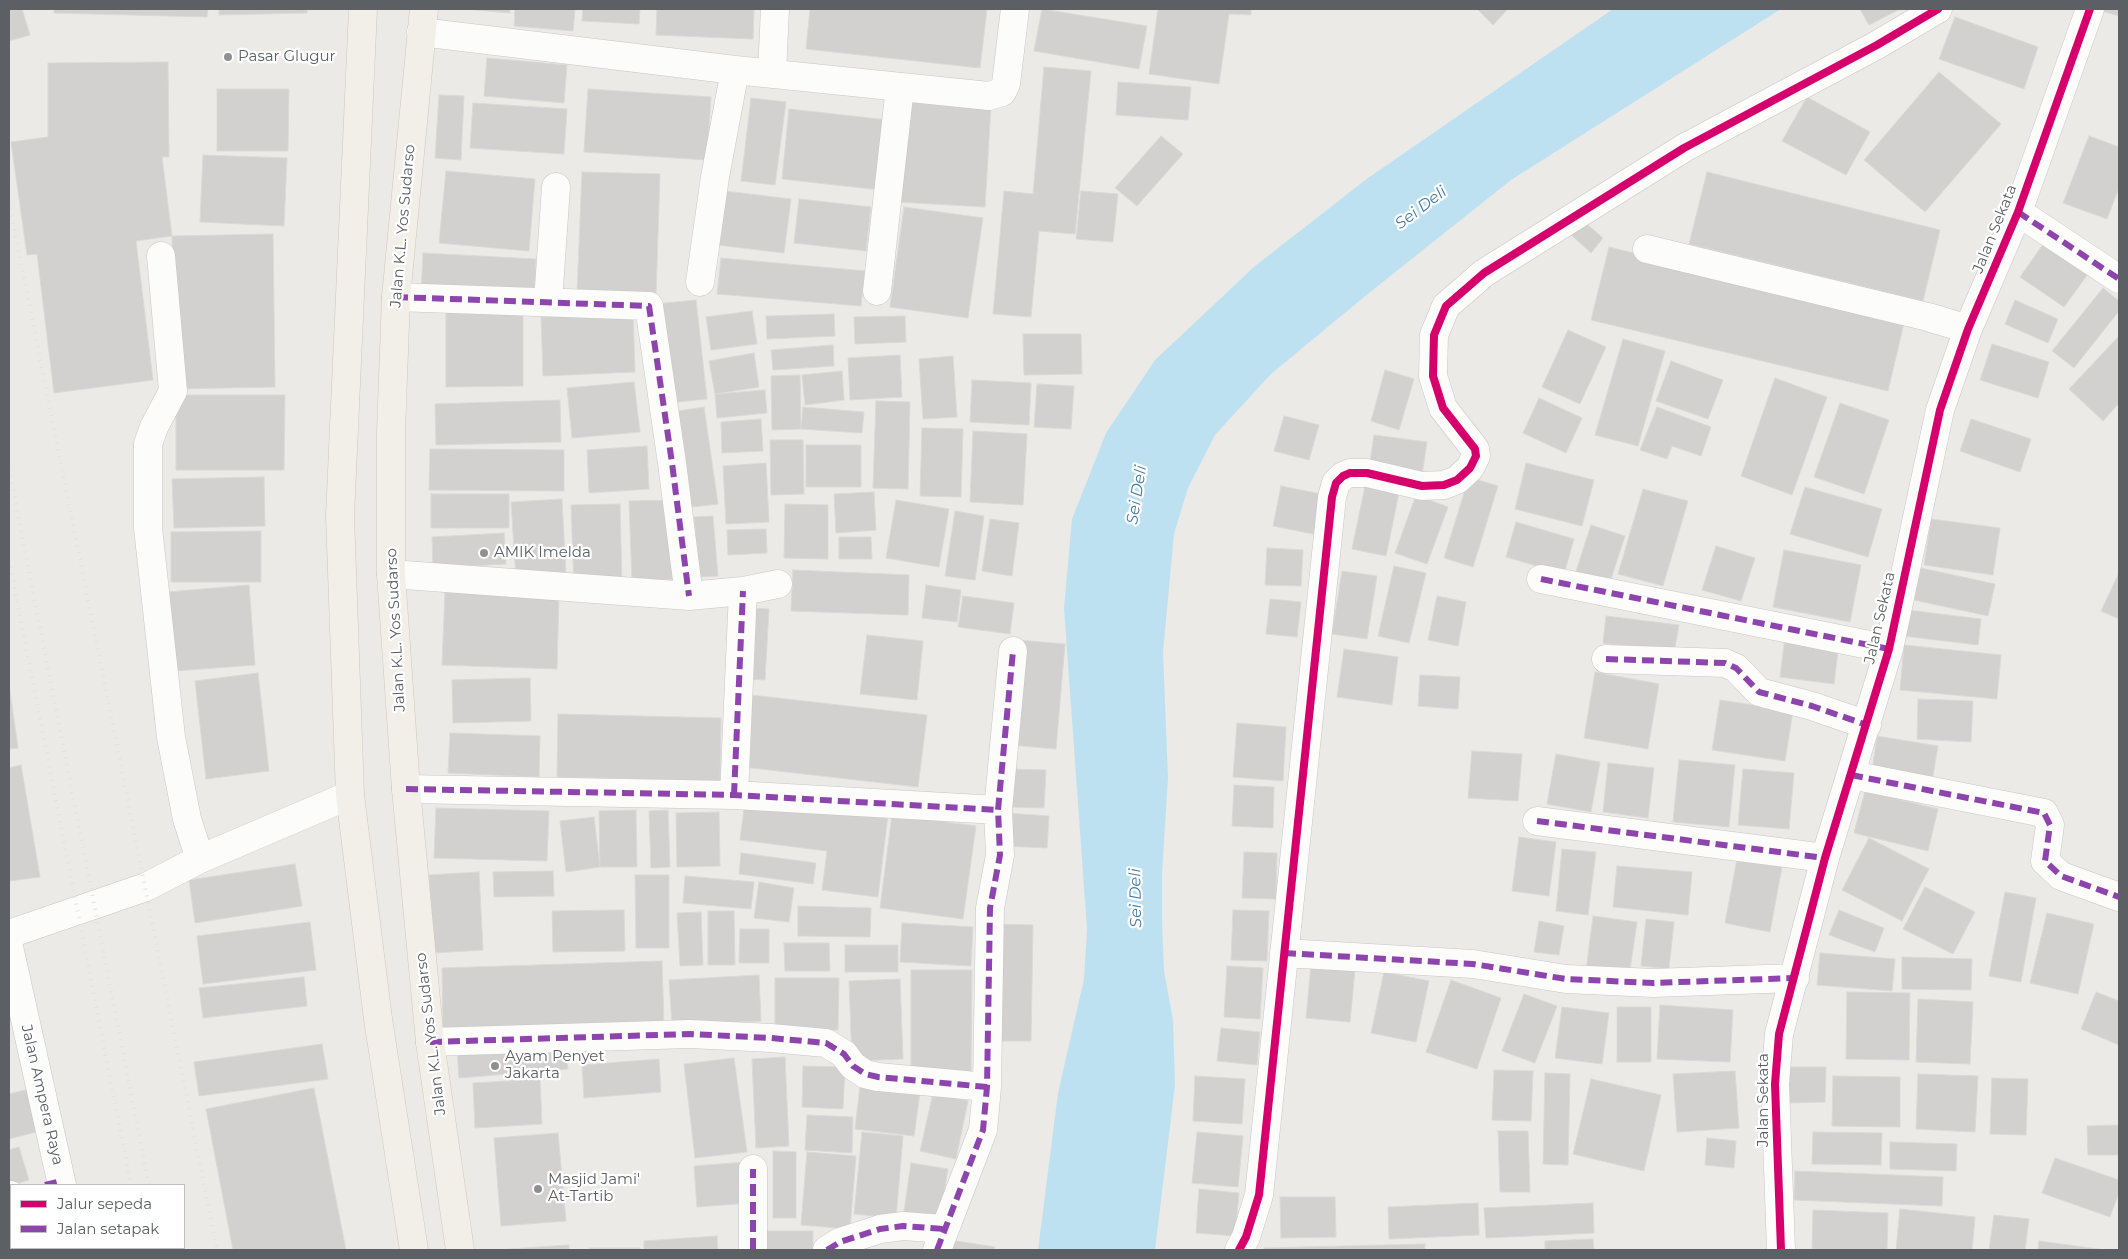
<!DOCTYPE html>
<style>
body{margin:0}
#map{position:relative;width:2128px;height:1259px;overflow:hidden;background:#ebeae7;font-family:Montserrat,sans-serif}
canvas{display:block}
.frame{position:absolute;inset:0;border:10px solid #5c6064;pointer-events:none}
.legend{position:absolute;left:10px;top:1184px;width:175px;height:65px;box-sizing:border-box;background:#fff;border:1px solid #bebfc1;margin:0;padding:6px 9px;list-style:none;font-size:15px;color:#5c6064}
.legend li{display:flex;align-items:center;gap:10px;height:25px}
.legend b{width:25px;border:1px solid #bebfc1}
</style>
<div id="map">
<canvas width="2128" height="1259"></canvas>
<div class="frame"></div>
<ul class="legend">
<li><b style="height:6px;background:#d6006c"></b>Jalur sepeda</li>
<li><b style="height:6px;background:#8e44ad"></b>Jalan setapak</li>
</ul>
</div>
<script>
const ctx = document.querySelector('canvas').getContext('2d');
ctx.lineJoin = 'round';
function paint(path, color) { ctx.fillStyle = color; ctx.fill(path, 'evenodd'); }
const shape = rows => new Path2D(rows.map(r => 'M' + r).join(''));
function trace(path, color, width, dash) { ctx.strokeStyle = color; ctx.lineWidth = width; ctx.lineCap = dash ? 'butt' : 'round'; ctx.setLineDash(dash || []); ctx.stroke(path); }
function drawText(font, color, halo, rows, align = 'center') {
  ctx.font = font + ' Montserrat,sans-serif'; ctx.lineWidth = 4.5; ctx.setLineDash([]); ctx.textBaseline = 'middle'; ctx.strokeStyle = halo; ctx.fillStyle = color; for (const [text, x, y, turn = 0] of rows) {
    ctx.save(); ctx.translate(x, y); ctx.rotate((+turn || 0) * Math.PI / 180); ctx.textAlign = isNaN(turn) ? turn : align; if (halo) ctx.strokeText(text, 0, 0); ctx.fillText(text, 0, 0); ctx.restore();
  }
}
paint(shape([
 [1613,9,1781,9,1511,180,1369,293,1271,374,1215,435,1188,488,1174,534,1163,652,1168,778,1162,874,1162,919,1164,971,1173,1020,1175,1085,1155,1250,1038,1250,1058,1093,1084,979,1087,929,1064,608,1072,519,1106,433,1155,360,1255,266,1368,178]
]), '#bee1f2');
const building = shape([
 [9,9,22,9,30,35,9,41,9,9],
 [54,9,208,9,207,17,54,13,54,9],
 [219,9,307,9,307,13,219,15,219,9],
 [463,9,510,9,510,13,463,9],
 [515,9,575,9,573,31,514,26,515,9],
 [583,9,640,9,639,24,582,21,583,9],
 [657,9,754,9,753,39,656,35,657,9],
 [810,9,987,9,980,68,806,49,810,9],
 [1042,9,1147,26,1139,69,1034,51,1042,9],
 [1158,9,1251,9,1251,15,1229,14,1219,84,1149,74,1158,9],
 [1477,9,1508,9,1493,25,1477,9],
 [1860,9,1900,9,1869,25,1860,9],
 [2102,9,2119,9,2119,16,2102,11,2102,9],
 [1955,17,2038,47,2024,89,1939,59,1955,17],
 [487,58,567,65,564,103,484,96,487,58],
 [168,62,169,157,162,157,172,236,136,241,153,380,54,393,37,254,27,255,11,142,48,137,48,63,168,62],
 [1044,67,1091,71,1075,234,1039,231,1031,317,993,314,1004,191,1033,194,1044,67],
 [1939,72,2001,124,1925,212,1864,160,1939,72],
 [1118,82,1191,87,1188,120,1116,115,1118,82],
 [217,89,289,89,288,151,217,151,217,89],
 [588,89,711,97,707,160,584,152,588,89],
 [439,95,464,96,461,160,435,158,439,95],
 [1807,97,1870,132,1846,175,1782,141,1807,97],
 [751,98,786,102,775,185,741,181,751,98],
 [905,102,991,106,985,207,899,202,905,102],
 [473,103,567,109,564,154,470,148,473,103],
 [789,109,888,120,880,190,782,179,789,109],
 [1161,136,1183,154,1137,206,1115,188,1161,136],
 [2089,136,2119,147,2119,188,2107,219,2063,203,2089,136],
 [203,155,287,158,284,226,200,222,203,155],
 [446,171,535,179,529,251,439,243,446,171],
 [582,172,660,174,656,295,577,292,582,172],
 [1707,172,1940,230,1923,301,1689,244,1707,172],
 [725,191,791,199,784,253,718,245,725,191],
 [1081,191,1118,194,1113,242,1076,239,1081,191],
 [799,199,871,207,866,251,794,243,799,199],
 [904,207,983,218,968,318,890,307,904,207],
 [1580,218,1603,238,1591,253,1568,232,1580,218],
 [273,234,275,387,174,389,172,236,273,234],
 [2044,243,2088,274,2064,307,2020,277,2044,243],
 [1609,247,1905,319,1888,391,1591,320,1609,247],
 [423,253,536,259,534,301,421,295,423,253],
 [721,258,865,271,861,306,717,294,721,258],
 [2103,288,2119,301,2119,311,2074,368,2052,351,2103,288],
 [696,300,707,399,668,403,656,304,696,300],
 [2015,300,2058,319,2048,343,2005,324,2015,300],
 [523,307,523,386,446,387,446,308,523,307],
 [752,311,757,344,711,350,706,317,752,311],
 [633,313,635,372,543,376,541,317,633,313],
 [834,314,835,336,767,339,766,316,834,314],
 [905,316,906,342,855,344,854,317,905,316],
 [1568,330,1606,347,1580,404,1542,387,1568,330],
 [1023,334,1081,334,1082,374,1024,375,1023,334],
 [2119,336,2119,403,2103,421,2069,389,2119,336],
 [1623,339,1665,351,1638,446,1595,435,1623,339],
 [1992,344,2049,362,2038,398,1980,380,1992,344],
 [833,345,834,366,773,370,771,350,833,345],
 [754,353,759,387,715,394,709,361,754,353],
 [900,355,902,397,850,400,848,358,900,355],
 [953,356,957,417,923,419,919,359,953,356],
 [1671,361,1723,380,1708,419,1656,401,1671,361],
 [1385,370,1414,379,1399,430,1371,421,1385,370],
 [842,371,844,400,805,405,802,375,842,371],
 [800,375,801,429,772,430,771,376,800,375],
 [1775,378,1827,397,1792,495,1741,476,1775,378],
 [972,380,1031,383,1029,425,970,422,972,380],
 [634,382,640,432,572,438,567,388,634,382],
 [1037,384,1074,386,1071,429,1034,427,1037,384],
 [765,390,767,413,717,418,715,394,765,390],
 [176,395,285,395,284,470,176,470,176,395],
 [1539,398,1582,418,1566,453,1523,433,1539,398],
 [560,400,561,442,436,445,435,404,560,400],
 [876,401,910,402,908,489,873,488,876,401],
 [1840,403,1889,420,1864,494,1814,477,1840,403],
 [704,407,718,504,692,507,678,411,704,407],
 [803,407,864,412,862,433,801,429,803,407],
 [1657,407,1711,427,1701,456,1672,446,1667,459,1640,450,1657,407],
 [1284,416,1319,425,1309,460,1274,451,1284,416],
 [761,419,763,451,722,453,721,422,761,419],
 [1971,419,2031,439,2020,472,1960,451,1971,419],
 [922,428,963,429,961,497,920,496,922,428],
 [973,431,1027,434,1023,505,970,502,973,431],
 [1374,435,1427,442,1422,475,1369,468,1374,435],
 [770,440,803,440,804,494,771,495,770,440],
 [806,445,861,445,861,487,806,487,806,445],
 [647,446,649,489,589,493,587,450,647,446],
 [430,449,564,450,564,491,429,490,430,449],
 [766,463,769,522,726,524,723,466,766,463],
 [1526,463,1594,480,1582,526,1515,509,1526,463],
 [264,477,265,526,174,528,172,479,264,477],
 [1469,477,1498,486,1473,567,1444,558,1469,477],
 [1281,486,1326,495,1318,535,1273,526,1281,486],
 [1365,486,1399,493,1386,556,1352,549,1365,486],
 [1805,487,1882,509,1868,557,1790,534,1805,487],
 [1643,489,1688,501,1663,586,1618,574,1643,489],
 [874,492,876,530,836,533,834,494,874,492],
 [431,494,509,494,509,528,431,528,431,494],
 [1416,495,1448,507,1427,564,1395,553,1416,495],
 [562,499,566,575,516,579,511,502,562,499],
 [676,500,678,579,632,581,629,501,676,500],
 [896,500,949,509,939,567,886,558,896,500],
 [620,504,622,584,574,585,571,505,620,504],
 [785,504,828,505,828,559,784,558,785,504],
 [955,511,984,516,975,580,945,576,955,511],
 [713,516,718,576,699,577,694,517,713,516],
 [990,519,1019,523,1012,576,982,571,990,519],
 [1931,519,2000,528,1993,575,1924,565,1931,519],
 [1516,522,1574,539,1564,574,1506,557,1516,522],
 [1591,525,1625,536,1609,585,1575,574,1591,525],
 [766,529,767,553,728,555,727,530,766,529],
 [261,531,261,582,171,582,171,532,261,531],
 [504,533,506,564,433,568,432,537,504,533],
 [839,537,871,537,872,559,839,559,839,537],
 [1716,546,1755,558,1741,601,1702,590,1716,546],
 [1267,548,1303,550,1301,586,1265,585,1267,548],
 [1784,550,1861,565,1850,622,1773,607,1784,550],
 [1394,566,1426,573,1409,643,1378,636,1394,566],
 [1921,568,1995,584,1988,616,1914,600,1921,568],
 [793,570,909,575,908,615,791,611,793,570],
 [1342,571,1377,576,1367,639,1332,634,1342,571],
 [2119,573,2119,619,2101,611,2119,573],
 [249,585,255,665,175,671,168,592,249,585],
 [926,585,961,590,957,622,922,618,926,585],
 [445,591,559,596,557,669,442,665,445,591],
 [963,596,1014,603,1010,634,958,627,963,596],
 [1437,596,1466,602,1458,646,1428,640,1437,596],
 [1270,599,1301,602,1297,637,1266,634,1270,599],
 [749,608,769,609,765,680,745,679,749,608],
 [1907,610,1981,619,1978,645,1903,636,1907,610],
 [1606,616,1679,625,1674,653,1603,643,1606,616],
 [867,635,923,641,917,700,860,694,867,635],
 [1785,637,1839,643,1834,684,1780,677,1785,637],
 [1018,640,1065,644,1056,749,1010,745,1018,640],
 [1904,645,2001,655,1997,699,1900,690,1904,645],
 [1344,649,1398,657,1392,705,1337,697,1344,649],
 [1595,672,1659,684,1648,749,1584,738,1595,672],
 [258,673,269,771,206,779,195,681,258,673],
 [1420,675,1460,677,1458,709,1418,706,1420,675],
 [530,678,531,721,453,723,452,680,530,678],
 [9,684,18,748,9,749,9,684],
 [751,695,927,715,918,787,743,767,751,695],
 [1918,699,1973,701,1971,742,1917,739,1918,699],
 [1720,700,1793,711,1785,761,1712,750,1720,700],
 [558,714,721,718,720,781,557,777,558,714],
 [1237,723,1286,727,1283,781,1233,777,1237,723],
 [450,733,540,736,539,777,448,773,450,733],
 [1877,736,1938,746,1931,788,1871,778,1877,736],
 [1472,751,1522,754,1518,801,1468,798,1472,751],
 [1556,754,1600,762,1591,812,1547,804,1556,754],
 [1679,760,1735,765,1729,827,1673,822,1679,760],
 [1608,763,1654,768,1648,818,1603,812,1608,763],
 [21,765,40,877,9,881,9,768,21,765],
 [1008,769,1046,770,1044,808,1007,807,1008,769],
 [1743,769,1794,773,1789,829,1738,825,1743,769],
 [1234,785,1274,787,1273,828,1232,826,1234,785],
 [1865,791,1938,809,1928,851,1854,833,1865,791],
 [745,801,888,815,878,897,822,890,827,851,740,840,745,801],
 [436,808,549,811,547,861,434,858,436,808],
 [636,810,637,867,600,867,599,811,636,810],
 [668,810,670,867,651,868,649,811,668,810],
 [719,812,720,866,677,867,676,813,719,812],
 [1005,813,1049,816,1047,848,1004,846,1005,813],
 [892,815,976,826,963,919,880,908,892,815],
 [594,817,600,867,566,872,560,821,594,817],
 [1519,837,1556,842,1549,896,1512,891,1519,837],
 [1869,838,1929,869,1902,921,1842,890,1869,838],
 [1562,849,1596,852,1588,915,1556,911,1562,849],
 [1244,852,1277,853,1276,899,1242,898,1244,852],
 [741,853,816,863,813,884,739,874,741,853],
 [1737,859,1782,867,1770,932,1725,923,1737,859],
 [295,864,302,906,195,923,189,880,295,864],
 [1617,866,1692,872,1688,915,1613,907,1617,866],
 [553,871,554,896,494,897,493,872,553,871],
 [479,872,483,950,434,953,429,875,479,872],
 [635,875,669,875,669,948,636,948,635,875],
 [685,876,754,882,751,909,683,903,685,876],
 [759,882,794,888,789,922,754,918,759,882],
 [1925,887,1975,912,1953,954,1903,929,1925,887],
 [2005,892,2036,898,2021,982,1989,976,2005,892],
 [798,906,871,908,870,937,798,936,798,906],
 [624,910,625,951,553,952,552,911,624,910],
 [1233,910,1269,911,1267,961,1231,960,1233,910],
 [1839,910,1884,928,1875,952,1829,935,1839,910],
 [708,911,734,911,735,965,708,965,708,911],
 [701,912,703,965,680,966,677,913,701,912],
 [2047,913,2094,924,2078,994,2030,983,2047,913],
 [1593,916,1637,922,1629,977,1586,971,1593,916],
 [1646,919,1674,922,1669,969,1641,966,1646,919],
 [1539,921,1564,926,1559,955,1534,952,1539,921],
 [310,922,316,970,203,984,197,936,310,922],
 [902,923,973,927,971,966,900,962,902,923],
 [992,924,1033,925,1031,1041,990,1041,992,924],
 [740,929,769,929,769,963,739,963,740,929],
 [784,943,829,943,830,971,785,971,784,943],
 [845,945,898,945,898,972,845,972,845,945],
 [1820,953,1895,959,1892,991,1817,985,1820,953],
 [1902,957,1972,959,1971,990,1902,989,1902,957],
 [662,961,664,1027,443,1033,442,968,662,961],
 [1311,965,1355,969,1350,1022,1306,1018,1311,965],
 [1227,966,1263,968,1260,1019,1224,1017,1227,966],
 [911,970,972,970,971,1078,911,1077,911,970],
 [1384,972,1429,981,1416,1042,1371,1033,1384,972],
 [759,975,761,1021,672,1025,669,980,759,975],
 [304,977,307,1006,203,1018,199,988,304,977],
 [775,978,839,978,838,1030,775,1030,775,978],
 [900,979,903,1059,852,1061,849,981,900,979],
 [1451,980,1501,998,1477,1069,1426,1052,1451,980],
 [1847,992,1910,993,1909,1060,1846,1059,1847,992],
 [2096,992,2119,1001,2119,1045,2081,1029,2096,992],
 [1524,994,1557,1006,1535,1063,1502,1051,1524,994],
 [1918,999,1973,1002,1970,1064,1916,1062,1918,999],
 [1660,1005,1733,1010,1730,1062,1657,1059,1660,1005],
 [1562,1007,1609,1013,1602,1064,1555,1058,1562,1007],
 [1617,1007,1651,1007,1651,1062,1617,1062,1617,1007],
 [1221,1028,1260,1032,1257,1065,1217,1061,1221,1028],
 [565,1041,568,1069,459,1078,457,1050,565,1041],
 [322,1044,328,1079,199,1096,194,1062,322,1044],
 [785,1057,789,1146,756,1148,752,1059,785,1057],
 [734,1058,747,1152,695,1158,684,1064,734,1058],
 [659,1059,661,1092,584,1098,582,1065,659,1059],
 [803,1066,845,1067,843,1109,802,1107,803,1066],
 [1788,1067,1826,1067,1825,1102,1788,1103,1788,1067],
 [1494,1070,1533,1071,1531,1121,1492,1120,1494,1070],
 [1735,1071,1739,1128,1677,1132,1673,1074,1735,1071],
 [1545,1073,1570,1074,1568,1165,1543,1164,1545,1073],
 [1918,1074,1978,1076,1975,1132,1916,1129,1918,1074],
 [1195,1076,1245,1079,1242,1124,1193,1121,1195,1076],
 [1833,1076,1900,1077,1900,1127,1832,1126,1833,1076],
 [1992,1078,2028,1079,2026,1135,1990,1134,1992,1078],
 [540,1079,542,1124,475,1128,473,1083,540,1079],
 [1591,1079,1661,1095,1644,1171,1573,1154,1591,1079],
 [860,1086,920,1093,914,1136,855,1129,860,1086],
 [314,1088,346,1250,233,1250,206,1109,314,1088],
 [29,1089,40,1131,9,1139,9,1094,29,1089],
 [933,1093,968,1101,956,1159,920,1151,933,1093],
 [807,1115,853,1117,852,1153,805,1150,807,1115],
 [2119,1125,2119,1155,2088,1155,2087,1126,2119,1125],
 [1498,1131,1528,1131,1530,1192,1500,1192,1498,1131],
 [862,1132,903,1136,896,1218,854,1214,862,1132],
 [1197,1132,1243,1136,1238,1187,1192,1183,1197,1132],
 [1813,1132,1882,1133,1881,1165,1812,1164,1813,1132],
 [558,1133,566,1221,501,1226,494,1138,558,1133],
 [1707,1138,1736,1141,1734,1168,1705,1165,1707,1138],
 [1890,1142,1957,1144,1956,1171,1890,1169,1890,1142],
 [19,1147,29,1180,9,1186,9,1150,19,1147],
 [773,1151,796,1152,796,1218,773,1218,773,1151],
 [807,1152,856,1156,850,1229,801,1225,807,1152],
 [2055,1158,2119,1180,2119,1192,2110,1217,2042,1193,2055,1158],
 [746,1162,750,1203,697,1207,694,1166,746,1162],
 [911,1163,948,1169,939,1223,903,1218,911,1163],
 [1795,1171,1943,1177,1942,1206,1794,1200,1795,1171],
 [1199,1189,1239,1193,1235,1236,1196,1233,1199,1189],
 [1280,1197,1335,1197,1336,1237,1281,1238,1280,1197],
 [1478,1203,1479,1235,1389,1239,1388,1207,1478,1203],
 [1593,1203,1594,1233,1486,1238,1484,1208,1593,1203],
 [1900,1209,1975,1217,1972,1250,1896,1250,1900,1209],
 [1813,1210,1888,1213,1887,1250,1812,1249,1813,1210],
 [11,1214,11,1248,69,1248,70,1250,12,1250,9,1241,9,1215,11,1214],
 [1994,1215,2029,1219,2025,1250,1989,1250,1994,1215],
 [763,1231,813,1231,813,1250,764,1250,763,1231],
 [717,1236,718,1250,644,1250,644,1241,717,1236],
 [1593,1239,1594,1250,1545,1250,1545,1241,1593,1239],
 [950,1240,995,1247,994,1250,949,1250,950,1240],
 [2039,1241,2105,1250,2038,1250,2039,1241],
 [1425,1244,1425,1250,1264,1250,1264,1248,1425,1244],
 [569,1245,569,1250,494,1250,569,1245],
 [589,1248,640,1248,640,1250,589,1250,589,1248]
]);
paint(building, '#d2d1d0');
trace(building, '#dad9d6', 1);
const minor = shape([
 [421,32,735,70,989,96,1002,92,1006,84,1015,9],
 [772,73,775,9],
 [2018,212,2119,279],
 [1647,249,1928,317,1968,329],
 [161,256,173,391,154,427,148,444,148,528,171,737,187,819,200,859],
 [700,282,715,177,735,70],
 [877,291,900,87],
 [396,297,649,306,672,463,689,596],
 [548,302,556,187],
 [391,574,689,596,743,591,778,584],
 [1541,579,1889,649],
 [1606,659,1725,663,1736,668,1759,692,1812,706,1867,725],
 [1851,775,2044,813,2050,825,2045,861,2061,876,2119,897],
 [406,789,734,795,998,810],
 [734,795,743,591],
 [1537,821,1825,858],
 [9,934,146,887,200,859,350,795],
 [9,947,62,1185],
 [1284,953,1473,964,1566,979,1653,983,1795,978],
 [430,1042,690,1034,771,1038,826,1043,844,1054,853,1066,865,1074,878,1077,987,1087],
 [9,1196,11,1195],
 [76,1248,76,1250],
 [753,1250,753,1169],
 [827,1250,840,1242,880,1229,903,1226,944,1229],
 [937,1250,983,1130,987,1087,990,908,1000,855,998,810,1013,651],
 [1239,1250,1246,1237,1259,1195,1332,497,1336,483,1343,476,1350,473,1367,473,1422,486,1444,485,1457,480,1470,468,1476,456,1475,449,1443,408,1433,376,1434,335,1446,306,1484,273,1684,148,1877,45,1938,9],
 [1781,1250,1775,1084,1779,1034,1825,858,1889,649,1940,410,1968,329,2018,212,2090,9]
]);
const major = shape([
 [363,9,340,516,350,795,378,1019,414,1250],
 [424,9,396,297,391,432,391,574,406,789,430,1042,460,1250]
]);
trace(minor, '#c6c6c6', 29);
trace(major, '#d1c7b7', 29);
trace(minor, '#fcfcfb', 28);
trace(major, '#f2efe8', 28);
trace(shape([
 [9,202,217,1250],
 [9,469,149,1185],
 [9,560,131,1185],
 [143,1248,144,1250],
 [161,1248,162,1250]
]), '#e2e2e2', 4, [1, 6]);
trace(shape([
 [2018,212,2119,279],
 [396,297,649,306,672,463,689,596],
 [1541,579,1889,649],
 [1606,659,1725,663,1736,668,1759,692,1812,706,1867,725],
 [1851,775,2044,813,2050,825,2045,861,2061,876,2119,897],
 [406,789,734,795,998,810],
 [734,795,743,591],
 [1537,821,1825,858],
 [1284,953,1473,964,1566,979,1653,983,1795,978],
 [430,1042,690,1034,771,1038,826,1043,844,1054,853,1066,865,1074,878,1077,987,1087],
 [45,1185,61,1181],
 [9,1196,11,1195],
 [753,1250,753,1169],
 [827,1250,840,1242,880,1229,903,1226,944,1229],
 [937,1250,983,1130,987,1087,990,908,1000,855,998,810,1013,651]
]), '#8e44ad', 6, [12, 6]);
trace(shape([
 [1239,1250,1246,1237,1259,1195,1332,497,1336,483,1343,476,1350,473,1367,473,1422,486,1444,485,1457,480,1470,468,1476,456,1475,449,1443,408,1433,376,1434,335,1446,306,1484,273,1684,148,1877,45,1938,9],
 [1781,1250,1775,1084,1779,1034,1825,858,1889,649,1940,410,1968,329,2018,212,2090,9]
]), '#d6006c', 8);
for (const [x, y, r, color] of [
 [228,57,5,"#8e9092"],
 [484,553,5,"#8e9092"],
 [495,1066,5,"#8e9092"],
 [538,1189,5,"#8e9092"]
]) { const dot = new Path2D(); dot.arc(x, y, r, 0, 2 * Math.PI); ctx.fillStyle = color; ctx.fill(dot); trace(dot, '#fff', 2); }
drawText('15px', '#5c6064', '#fff', [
 ["Pasar Glugur",238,57],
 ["AMIK Imelda",494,553],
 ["Ayam Penyet",505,1057],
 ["Jakarta",505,1074],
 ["Masjid Jami'",548,1180],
 ["At-Tartib",548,1197]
], 'left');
drawText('15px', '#5c6064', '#fff', [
 ["Jalan K.L. Yos Sudarso",403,226,-85],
 ["Jalan Sekata",1995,229,-68],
 ["Jalan Sekata",1880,618,-77],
 ["Jalan K.L. Yos Sudarso",396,630,-93],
 ["Jalan K.L. Yos Sudarso",431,1034,-97],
 ["Jalan Ampera Raya",42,1095,77],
 ["Jalan Sekata",1764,1100,-90]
]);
drawText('italic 16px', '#477a9f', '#fff', [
 ["Sei Deli",1421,208,-37],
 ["Sei Deli",1137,495,-81],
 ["Sei Deli",1136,898,-91]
]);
</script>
